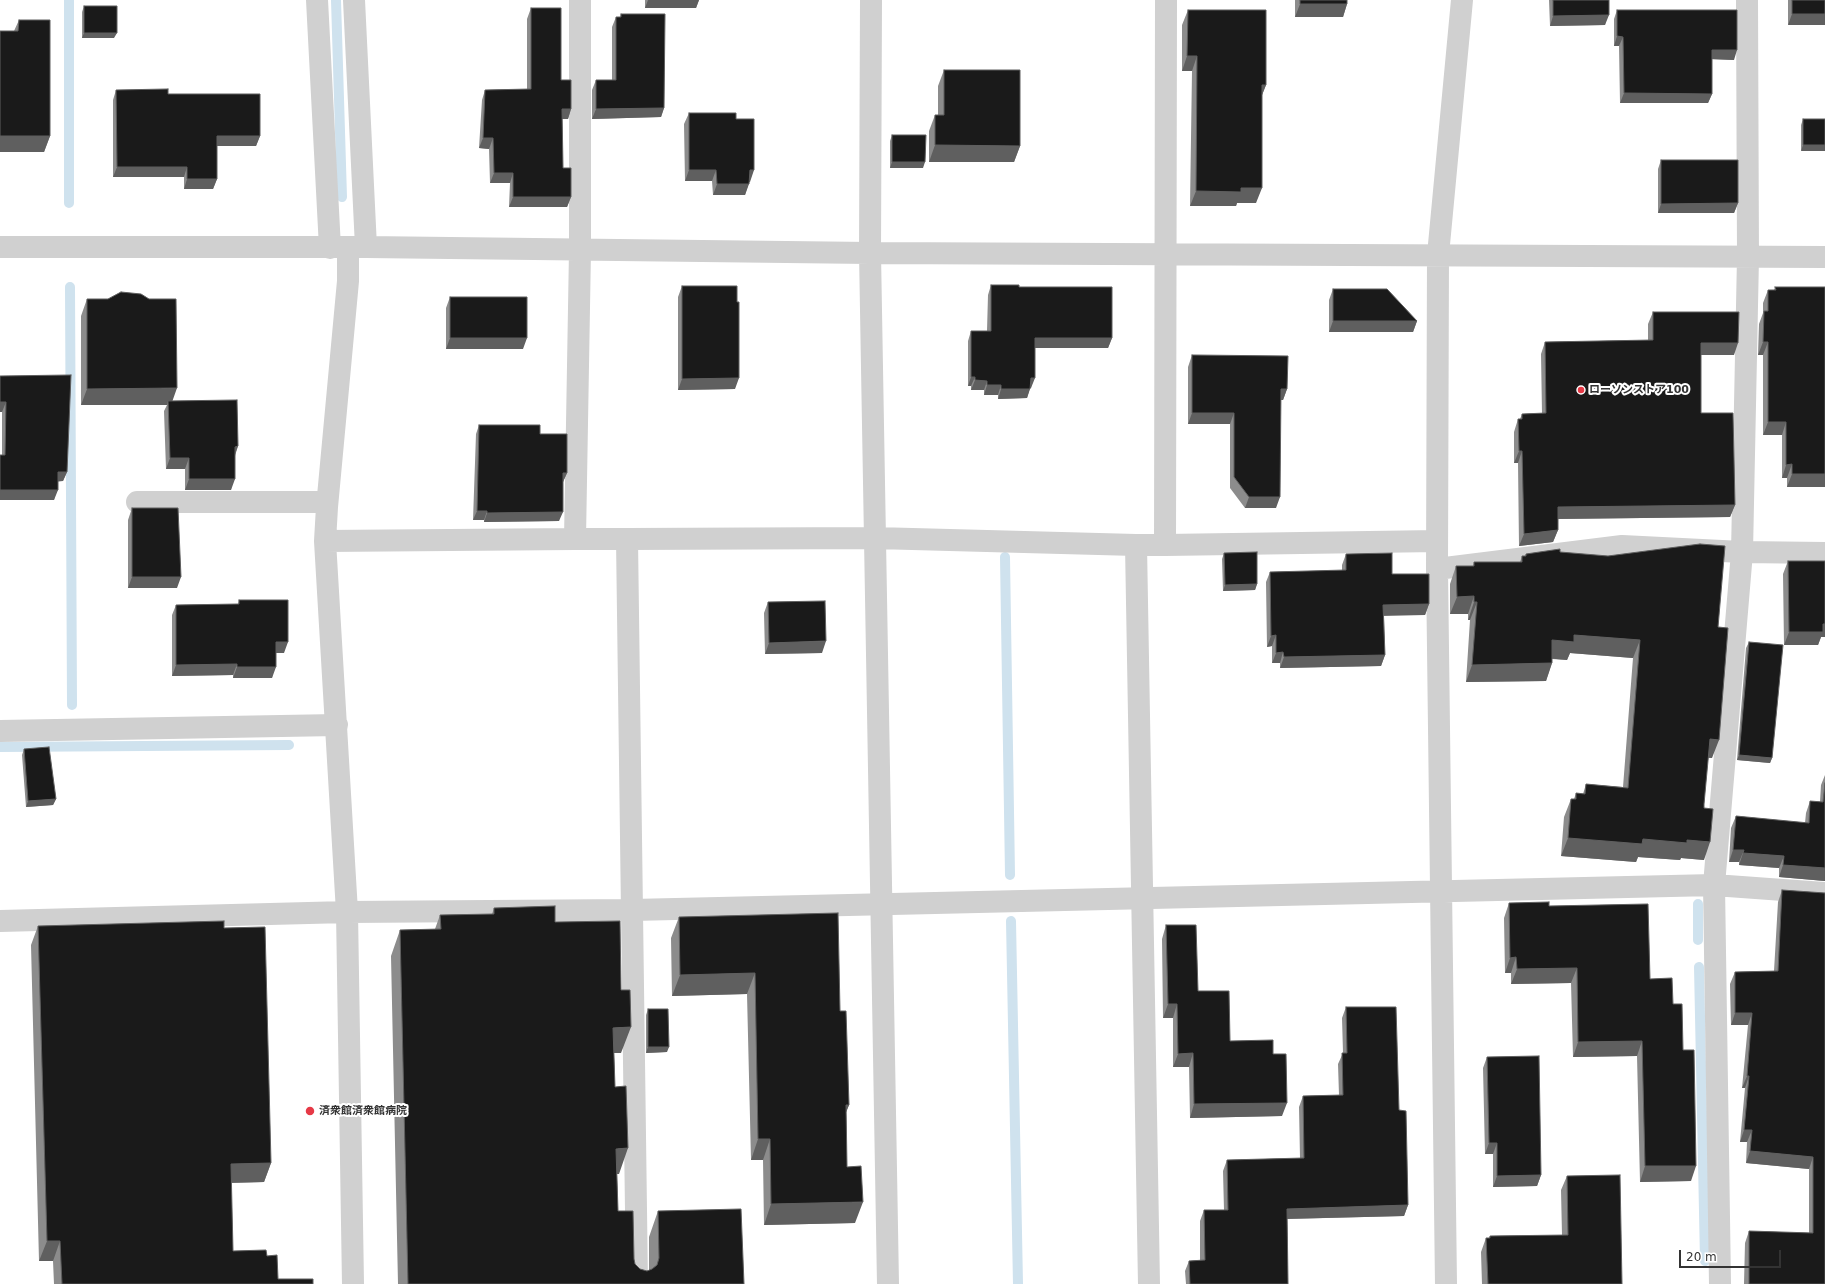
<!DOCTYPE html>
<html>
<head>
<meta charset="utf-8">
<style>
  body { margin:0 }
  #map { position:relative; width:1825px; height:1284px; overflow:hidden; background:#fff; font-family:"DejaVu Sans",sans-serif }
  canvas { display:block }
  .scale { position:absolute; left:1679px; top:1250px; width:102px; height:18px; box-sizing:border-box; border:2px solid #333; border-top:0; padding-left:5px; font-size:12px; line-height:14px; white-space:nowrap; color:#333; -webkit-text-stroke:3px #fff; paint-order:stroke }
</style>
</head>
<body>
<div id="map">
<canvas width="1825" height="1284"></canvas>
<div class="scale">20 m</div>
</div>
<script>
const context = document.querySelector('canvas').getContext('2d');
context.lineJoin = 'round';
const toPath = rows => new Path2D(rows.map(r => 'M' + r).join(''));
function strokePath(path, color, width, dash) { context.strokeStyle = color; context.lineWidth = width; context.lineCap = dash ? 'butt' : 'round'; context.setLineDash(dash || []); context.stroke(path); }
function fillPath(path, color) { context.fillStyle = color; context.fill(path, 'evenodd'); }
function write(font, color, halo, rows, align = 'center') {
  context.font = font + ' "DejaVu Sans","Noto Sans JP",sans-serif'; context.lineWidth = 4; context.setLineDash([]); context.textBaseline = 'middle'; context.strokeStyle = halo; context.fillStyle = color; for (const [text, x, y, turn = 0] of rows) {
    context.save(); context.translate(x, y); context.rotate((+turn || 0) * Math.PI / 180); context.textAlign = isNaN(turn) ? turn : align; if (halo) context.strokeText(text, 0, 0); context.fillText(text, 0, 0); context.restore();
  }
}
const stream = toPath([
  [69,0,69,203],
  [336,0,342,197],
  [70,287,72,705],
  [1005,557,1010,875],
  [0,747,289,745],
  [1698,904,1698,940],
  [1011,921,1018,1284],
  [1699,967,1705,1261]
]);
const minor = toPath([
  [317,0,330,248],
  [354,0,366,247],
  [580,0,580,250,575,539,627,539,637,1284],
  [871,0,870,253,888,1284],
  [0,247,366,247,870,253,1825,257],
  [348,248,348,281,327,507,325,541,347,912,353,1284],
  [137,502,327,502],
  [627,539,875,538,1136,545],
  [325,541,575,539],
  [1165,545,1437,541],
  [1437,569,1622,546,1742,552,1825,553],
  [0,731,337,725],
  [0,921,347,912,632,910,1714,885,1825,893],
  [1149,1284,1136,545,1165,545,1166,0],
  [1446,1284,1437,569,1438,255,1462,0],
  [1720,1284,1714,885,1742,552,1748,257,1747,0]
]);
const wall = toPath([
  [645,0,699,0,696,8,645,8],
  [1295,0,1347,0,1347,4,1343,17,1295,17],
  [1549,0,1609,0,1605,25,1550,26],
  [1788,0,1825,0,1788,25],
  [84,6,114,38,82,38,82,12],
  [531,8,561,80,571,109,568,119,562,119,563,168,571,197,567,207,509,207,510,183,490,183,489,149,479,148,482,100,485,90,527,89,527,19],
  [1188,10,1266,85,1262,95,1256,203,1237,203,1236,206,1190,206,1192,71,1182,71,1182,25],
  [1617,10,1734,60,1712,59,1712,94,1708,103,1620,103,1619,46,1614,46,1614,19],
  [621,14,664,108,661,117,592,119,592,90,596,80,612,80,612,27,616,17,620,17],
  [19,20,50,136,44,152,0,152,0,31,14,31],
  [944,70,1020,146,1014,162,929,162,929,131,935,115,938,115,938,86],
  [116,90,260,136,256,146,217,146,217,179,213,189,184,189,184,177,113,177,113,100],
  [689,113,736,119,750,182,749,182,745,195,713,195,712,181,685,181,684,124],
  [1803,119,1825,119,1801,151,1801,125],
  [892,135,923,168,890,168,890,141],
  [1661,160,1738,203,1734,213,1658,213,1658,169],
  [991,285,1019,287,1112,338,1108,348,1035,348,1031,388,1030,388,1027,398,998,399,998,395,984,395,984,390,971,390,971,386,968,386,968,341,971,331,987,331,988,295],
  [682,286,737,302,735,389,678,390,678,297],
  [1775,287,1825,287,1825,487,1787,487,1787,478,1782,478,1782,435,1763,435,1763,355,1758,355,1759,324,1763,313,1763,303,1768,290,1774,290],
  [1333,289,1417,321,1413,332,1329,332,1329,300],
  [450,297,523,349,446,349,446,308],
  [87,299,172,401,238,446,235,456,231,490,185,490,185,469,166,469,164,411,167,405,81,405,81,316],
  [1653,312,1734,355,1701,355,1701,413,1735,505,1730,517,1558,519,1558,530,1553,542,1519,546,1518,463,1514,463,1514,432,1518,419,1520,419,1522,414,1542,413,1541,354,1545,342,1648,340,1648,324],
  [1192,355,1287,389,1283,400,1281,400,1276,508,1245,508,1230,488,1230,424,1188,424,1188,367],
  [0,376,67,472,63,481,58,481,54,500,0,500,0,455,2,455,2,412],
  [479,425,540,434,567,473,563,482,559,521,484,522,484,520,473,520,476,434],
  [132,508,177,588,128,588,128,520],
  [1560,552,1718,627,1712,758,1708,758,1704,804,1704,860,1681,858,1680,860,1638,857,1636,862,1561,856,1564,817,1571,799,1574,799,1576,793,1583,794,1586,784,1623,787,1633,658,1570,653,1567,660,1552,659,1552,663,1546,681,1466,682,1470,620,1468,620,1468,614,1450,614,1450,584,1456,566,1473,566,1474,562,1520,562,1522,556,1525,556,1526,554],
  [1224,553,1257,584,1255,590,1223,591,1222,559],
  [1346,554,1392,574,1429,604,1425,615,1384,615,1385,655,1381,666,1280,668,1280,663,1272,663,1272,646,1267,647,1266,582,1270,572,1342,571,1342,565],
  [1788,561,1821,637,1818,645,1784,645,1783,574],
  [239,600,284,653,276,653,272,678,233,678,233,675,172,676,172,615,176,605,238,604],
  [768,602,822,653,765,654,764,613],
  [1749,642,1772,758,1770,763,1737,760,1746,648],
  [24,749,56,799,53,805,26,807,22,755],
  [1825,775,1825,881,1779,877,1779,868,1739,865,1739,862,1729,862,1731,828,1736,816,1805,823,1806,813,1810,801,1820,802,1821,785],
  [1782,890,1825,893,1825,1284,1744,1284,1745,1243,1749,1231,1809,1233,1809,1169,1746,1163,1747,1142,1740,1142,1745,1088,1742,1088,1748,1025,1731,1025,1730,984,1735,972,1774,971,1778,902],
  [1509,903,1549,906,1650,979,1673,1004,1683,1050,1691,1181,1640,1182,1637,1056,1573,1057,1571,983,1511,984,1511,973,1505,973,1504,918],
  [494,908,555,922,621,1053,614,1053,615,1087,619,1174,617,1174,618,1211,635,1264,640,1269,647,1271,649,1270,649,1237,658,1211,744,1284,398,1284,391,956,400,930,435,929,440,915,492,914],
  [679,917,840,1011,849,1105,846,1112,847,1167,855,1223,764,1225,763,1160,751,1160,747,994,672,996,671,938],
  [1166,925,1198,991,1230,1041,1273,1054,1282,1116,1190,1118,1189,1067,1173,1067,1173,1018,1163,1018,1162,939],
  [38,926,224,928,271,1163,264,1182,231,1183,233,1251,267,1256,278,1279,313,1284,54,1284,53,1261,39,1261,31,945],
  [1346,1007,1399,1110,1408,1205,1404,1216,1287,1219,1288,1284,1186,1284,1185,1271,1189,1261,1200,1260,1200,1221,1204,1210,1224,1210,1223,1171,1227,1160,1300,1158,1299,1107,1303,1096,1339,1095,1338,1064,1343,1053,1342,1018],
  [648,1009,667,1052,646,1053,646,1015],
  [1487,1057,1541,1175,1537,1186,1493,1187,1493,1154,1485,1154,1483,1068],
  [1567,1176,1622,1284,1482,1284,1481,1252,1486,1238,1489,1238,1490,1236,1562,1235,1561,1190]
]);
const shadedWall = toPath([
  [648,0,699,0,696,8,645,8],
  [1300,4,1347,4,1343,17,1295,17],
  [1792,14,1825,14,1825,25,1788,25],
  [1609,15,1605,25,1550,26,1553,16],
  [84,33,117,33,114,38,82,38],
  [1617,36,1623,37,1619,46,1614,46],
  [1712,50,1737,50,1734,60,1708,59],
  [1187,56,1197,56,1192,71,1182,71],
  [1262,85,1266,85,1260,100],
  [1624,93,1712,94,1708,103,1620,103],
  [664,108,661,117,592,119,596,109],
  [562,109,571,109,568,119,558,119],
  [0,136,50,136,44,152,0,152],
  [217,136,260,136,256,146,213,146],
  [483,138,493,138,489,149,479,148],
  [935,145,1020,146,1014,162,929,162],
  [1803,145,1825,145,1825,151,1801,151],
  [892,162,925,162,923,168,890,168],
  [117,167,187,167,184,177,113,177],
  [689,170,716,170,712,181,685,181],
  [750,170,754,170,750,182,746,182],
  [494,173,513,173,510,183,490,183],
  [187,179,217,179,213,189,184,189],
  [717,184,749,184,745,195,713,195],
  [1241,188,1262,188,1256,203,1237,203,1236,206,1190,206,1196,191],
  [513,197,571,197,567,207,509,207],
  [1738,203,1734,213,1658,213,1661,204],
  [1333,321,1417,321,1413,332,1329,332],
  [450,338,527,338,523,349,446,349],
  [1035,338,1112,338,1108,348,1032,348],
  [1763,342,1768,342,1763,355,1758,355],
  [1701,343,1738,343,1734,355,1696,355],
  [971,377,975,377,971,386,968,386],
  [739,378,735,389,678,390,682,379],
  [1031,378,1035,378,1031,388,1027,388],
  [975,380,987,381,984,390,971,390],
  [987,385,1001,385,998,395,984,395],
  [177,388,171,405,168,401,167,405,81,405,87,389],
  [1001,389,1030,389,1027,398,998,399],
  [1281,389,1287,389,1283,400,1277,400],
  [0,402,6,402,2,412,0,412],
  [1192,413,1234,413,1230,424,1188,424],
  [1768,422,1786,422,1782,435,1763,435],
  [238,446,234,457,235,447],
  [1519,451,1522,451,1518,463,1514,463],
  [170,458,189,458,185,469,166,469],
  [1792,464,1787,478,1782,478,1786,465],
  [58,472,67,472,63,481,54,482],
  [563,473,567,473,563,482,559,482],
  [1792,474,1825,474,1825,487,1787,487],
  [189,479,235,479,231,490,185,490],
  [0,490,58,490,54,500,0,500],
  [1249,497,1280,497,1276,508,1245,508],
  [1735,505,1730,517,1553,519,1558,507],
  [477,511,487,511,484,520,473,520],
  [563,512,559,521,484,522,487,513],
  [1558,530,1553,542,1519,546,1524,534],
  [132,577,181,577,177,588,128,588],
  [1257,584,1255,590,1223,591,1225,585],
  [1474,596,1468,614,1450,614,1457,597],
  [1474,602,1477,602,1470,620,1468,620],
  [1429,604,1425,615,1380,616,1383,605],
  [1823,624,1825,624,1825,637,1821,637,1818,645,1784,645,1789,632],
  [1276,635,1272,646,1267,647,1271,636],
  [1574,635,1640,640,1633,658,1570,653,1567,660,1545,658,1552,640],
  [826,641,822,653,765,654,769,643],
  [276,642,288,642,284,653,272,653],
  [1283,652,1280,663,1272,663,1276,653],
  [1385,655,1381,666,1280,668,1284,657],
  [1552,663,1546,681,1466,682,1472,665],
  [237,664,233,675,172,676,176,665],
  [237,667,276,667,272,678,233,678],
  [1710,739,1719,740,1712,758,1703,757],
  [1739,755,1772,758,1770,763,1737,760],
  [56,799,53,805,26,807,28,801],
  [1568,838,1643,839,1687,840,1710,842,1704,860,1681,858,1680,860,1638,857,1636,862,1561,856],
  [1733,850,1744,850,1739,862,1729,862],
  [1743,853,1784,856,1779,868,1739,865],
  [1783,865,1825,868,1825,881,1779,877],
  [1516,957,1511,973,1505,973,1510,958],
  [1577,968,1571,983,1511,984,1517,969],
  [755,973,747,994,672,996,680,975],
  [1168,1004,1177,1004,1173,1018,1163,1018],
  [1735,1013,1752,1013,1748,1025,1731,1025],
  [631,1027,621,1053,604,1053,613,1028],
  [1642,1041,1637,1056,1573,1057,1578,1042],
  [648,1047,669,1047,667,1052,646,1053],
  [1193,1053,1189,1067,1173,1067,1178,1054],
  [1747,1076,1749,1076,1745,1088,1742,1088],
  [1287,1103,1282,1116,1190,1118,1194,1104],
  [846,1105,849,1105,841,1125],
  [1744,1130,1752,1130,1747,1142,1740,1142],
  [758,1139,770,1139,763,1160,751,1160],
  [1489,1143,1497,1143,1493,1154,1485,1154],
  [628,1148,619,1174,607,1174,616,1149],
  [1750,1151,1813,1157,1809,1169,1746,1163],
  [271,1163,264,1182,224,1183,231,1164],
  [1645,1166,1696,1166,1691,1181,1640,1182],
  [1541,1175,1537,1186,1493,1187,1497,1176],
  [863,1202,855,1223,764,1225,771,1204],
  [1408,1205,1404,1216,1283,1219,1287,1209],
  [47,1241,60,1241,53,1261,39,1261]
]);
const building = toPath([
  [1300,0,1347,0,1347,4,1300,4,1300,0],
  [1553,0,1609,0,1609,15,1553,16,1553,0],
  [1792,0,1825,0,1825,14,1792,14,1792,0],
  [84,6,117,6,117,33,84,33,84,6],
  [531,8,561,8,561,80,571,80,571,109,562,109,563,168,571,168,571,197,513,197,513,173,494,173,493,138,483,138,485,90,531,89,531,8],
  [1188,10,1266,10,1266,85,1262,85,1262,188,1241,188,1241,192,1196,191,1197,56,1187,56,1188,10],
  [1617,10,1737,10,1737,50,1712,50,1712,94,1624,93,1623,37,1617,36,1617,10],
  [621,14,665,14,664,108,596,109,596,80,616,80,616,17,621,17,621,14],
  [19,20,50,20,50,136,0,136,0,31,18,31,19,20],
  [944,70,1020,70,1020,146,935,145,935,115,944,115,944,70],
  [168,89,168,94,260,94,260,136,217,136,217,179,187,179,187,167,117,167,116,90,168,89],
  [689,113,736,113,736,119,754,119,754,170,750,170,749,184,717,184,716,170,689,170,689,113],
  [1803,119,1825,119,1825,145,1803,145,1803,119],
  [892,135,926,135,925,162,892,162,892,135],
  [1661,160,1738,160,1738,203,1661,204,1661,160],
  [991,285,1019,285,1019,287,1112,287,1112,338,1035,338,1035,378,1031,378,1030,389,1001,389,1001,385,987,385,987,381,975,380,975,377,971,377,971,331,991,331,991,285],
  [682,286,737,286,737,302,739,302,739,378,682,379,682,286],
  [1775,287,1825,287,1825,474,1792,474,1792,464,1786,465,1786,422,1768,422,1768,342,1763,342,1764,311,1768,311,1768,290,1776,290,1775,287],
  [1333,289,1387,289,1417,321,1333,321,1333,289],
  [121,292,141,294,149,299,176,299,177,388,87,389,87,299,108,299,121,292],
  [450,297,527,297,527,338,450,338,450,297],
  [1653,312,1739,312,1738,343,1701,343,1701,413,1733,413,1735,505,1558,507,1558,530,1524,534,1522,451,1519,451,1518,419,1522,419,1522,414,1546,413,1545,342,1653,340,1653,312],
  [1192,355,1288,356,1287,389,1281,389,1280,497,1249,497,1234,477,1234,413,1192,413,1192,355],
  [71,375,67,472,58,472,58,490,0,490,0,455,5,455,6,402,0,402,0,376,71,375],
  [237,400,238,446,235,447,235,479,189,479,189,458,170,458,168,401,237,400],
  [479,425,540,425,540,434,567,434,567,473,563,473,563,512,487,513,487,511,477,511,479,425],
  [132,508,178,508,181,577,132,577,132,508],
  [1700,544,1725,546,1718,627,1728,628,1719,740,1710,739,1704,804,1704,808,1713,809,1710,842,1687,840,1687,843,1643,839,1642,844,1568,838,1571,799,1576,799,1576,793,1585,794,1586,784,1628,788,1640,640,1574,635,1574,642,1552,640,1552,663,1472,665,1477,602,1474,602,1474,596,1457,597,1456,566,1474,566,1474,562,1522,562,1522,556,1526,556,1526,554,1560,549,1560,552,1608,556,1700,544],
  [1257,552,1257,584,1225,585,1224,553,1257,552],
  [1392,553,1392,574,1429,574,1429,604,1383,605,1385,655,1284,657,1283,652,1276,653,1276,635,1271,636,1270,572,1346,570,1346,554,1392,553],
  [1788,561,1825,561,1825,624,1823,624,1823,632,1789,632,1788,561],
  [239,600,288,600,288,642,276,642,276,667,237,667,237,664,176,665,176,605,239,604,239,600],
  [825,601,826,641,769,643,768,602,825,601],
  [1749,642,1783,645,1772,758,1739,755,1749,642],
  [49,747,56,799,28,801,24,749,49,747],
  [1825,783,1825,868,1783,865,1784,856,1743,853,1744,850,1733,850,1736,816,1809,823,1810,801,1823,802,1825,783],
  [1782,890,1825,893,1825,1284,1749,1284,1749,1231,1813,1233,1813,1157,1750,1151,1752,1130,1744,1130,1749,1076,1747,1076,1752,1013,1735,1013,1735,972,1778,971,1782,890],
  [1549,902,1549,906,1648,904,1650,979,1672,978,1673,1004,1682,1004,1683,1050,1694,1050,1696,1166,1645,1166,1642,1041,1578,1042,1577,968,1517,969,1516,957,1510,958,1509,903,1549,902],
  [555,906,555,922,620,921,621,990,630,990,631,1027,613,1028,615,1087,626,1086,628,1148,616,1149,618,1211,633,1211,634,1259,635,1264,640,1269,647,1271,652,1269,657,1265,659,1258,658,1211,741,1209,744,1284,408,1284,400,930,441,929,440,915,494,914,494,908,555,906],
  [838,913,840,1011,846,1011,849,1105,846,1105,847,1167,861,1166,863,1202,771,1204,770,1139,758,1139,755,973,680,975,679,917,838,913],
  [224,921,224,928,265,927,271,1163,231,1164,233,1251,266,1250,267,1256,277,1255,278,1279,313,1279,313,1284,62,1284,60,1241,47,1241,38,926,224,921],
  [1166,925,1196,925,1198,991,1229,991,1230,1041,1273,1040,1273,1054,1286,1054,1287,1103,1194,1104,1193,1053,1178,1054,1177,1004,1168,1004,1166,925],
  [1346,1007,1396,1007,1399,1110,1406,1111,1408,1205,1287,1209,1288,1284,1190,1284,1189,1261,1205,1260,1204,1210,1228,1210,1227,1160,1304,1158,1303,1096,1343,1095,1342,1053,1347,1053,1346,1007],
  [648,1009,668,1009,669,1047,648,1047,648,1009],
  [1539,1056,1541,1175,1497,1176,1497,1143,1489,1143,1487,1057,1539,1056],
  [1620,1175,1622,1284,1488,1284,1486,1238,1490,1238,1490,1236,1568,1235,1567,1176,1620,1175]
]);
const markers = [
  [1581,390,4,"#e63946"],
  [310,1111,5,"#e63946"]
];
const poiNames = [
  ["ローソンストア100",1589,390],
  ["済衆館済衆館病院",319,1111]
];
strokePath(stream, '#cfe2ee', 10);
strokePath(minor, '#d0d0d0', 22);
fillPath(wall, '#8c8c8c');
fillPath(shadedWall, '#5f5f5f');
fillPath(building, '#1a1a1a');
strokePath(building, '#5f5f5f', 1);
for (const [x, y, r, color] of markers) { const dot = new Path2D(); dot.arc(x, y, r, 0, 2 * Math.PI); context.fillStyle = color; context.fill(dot); strokePath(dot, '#fff', 1.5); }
write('bold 11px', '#333', '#fff', poiNames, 'left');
</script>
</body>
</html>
